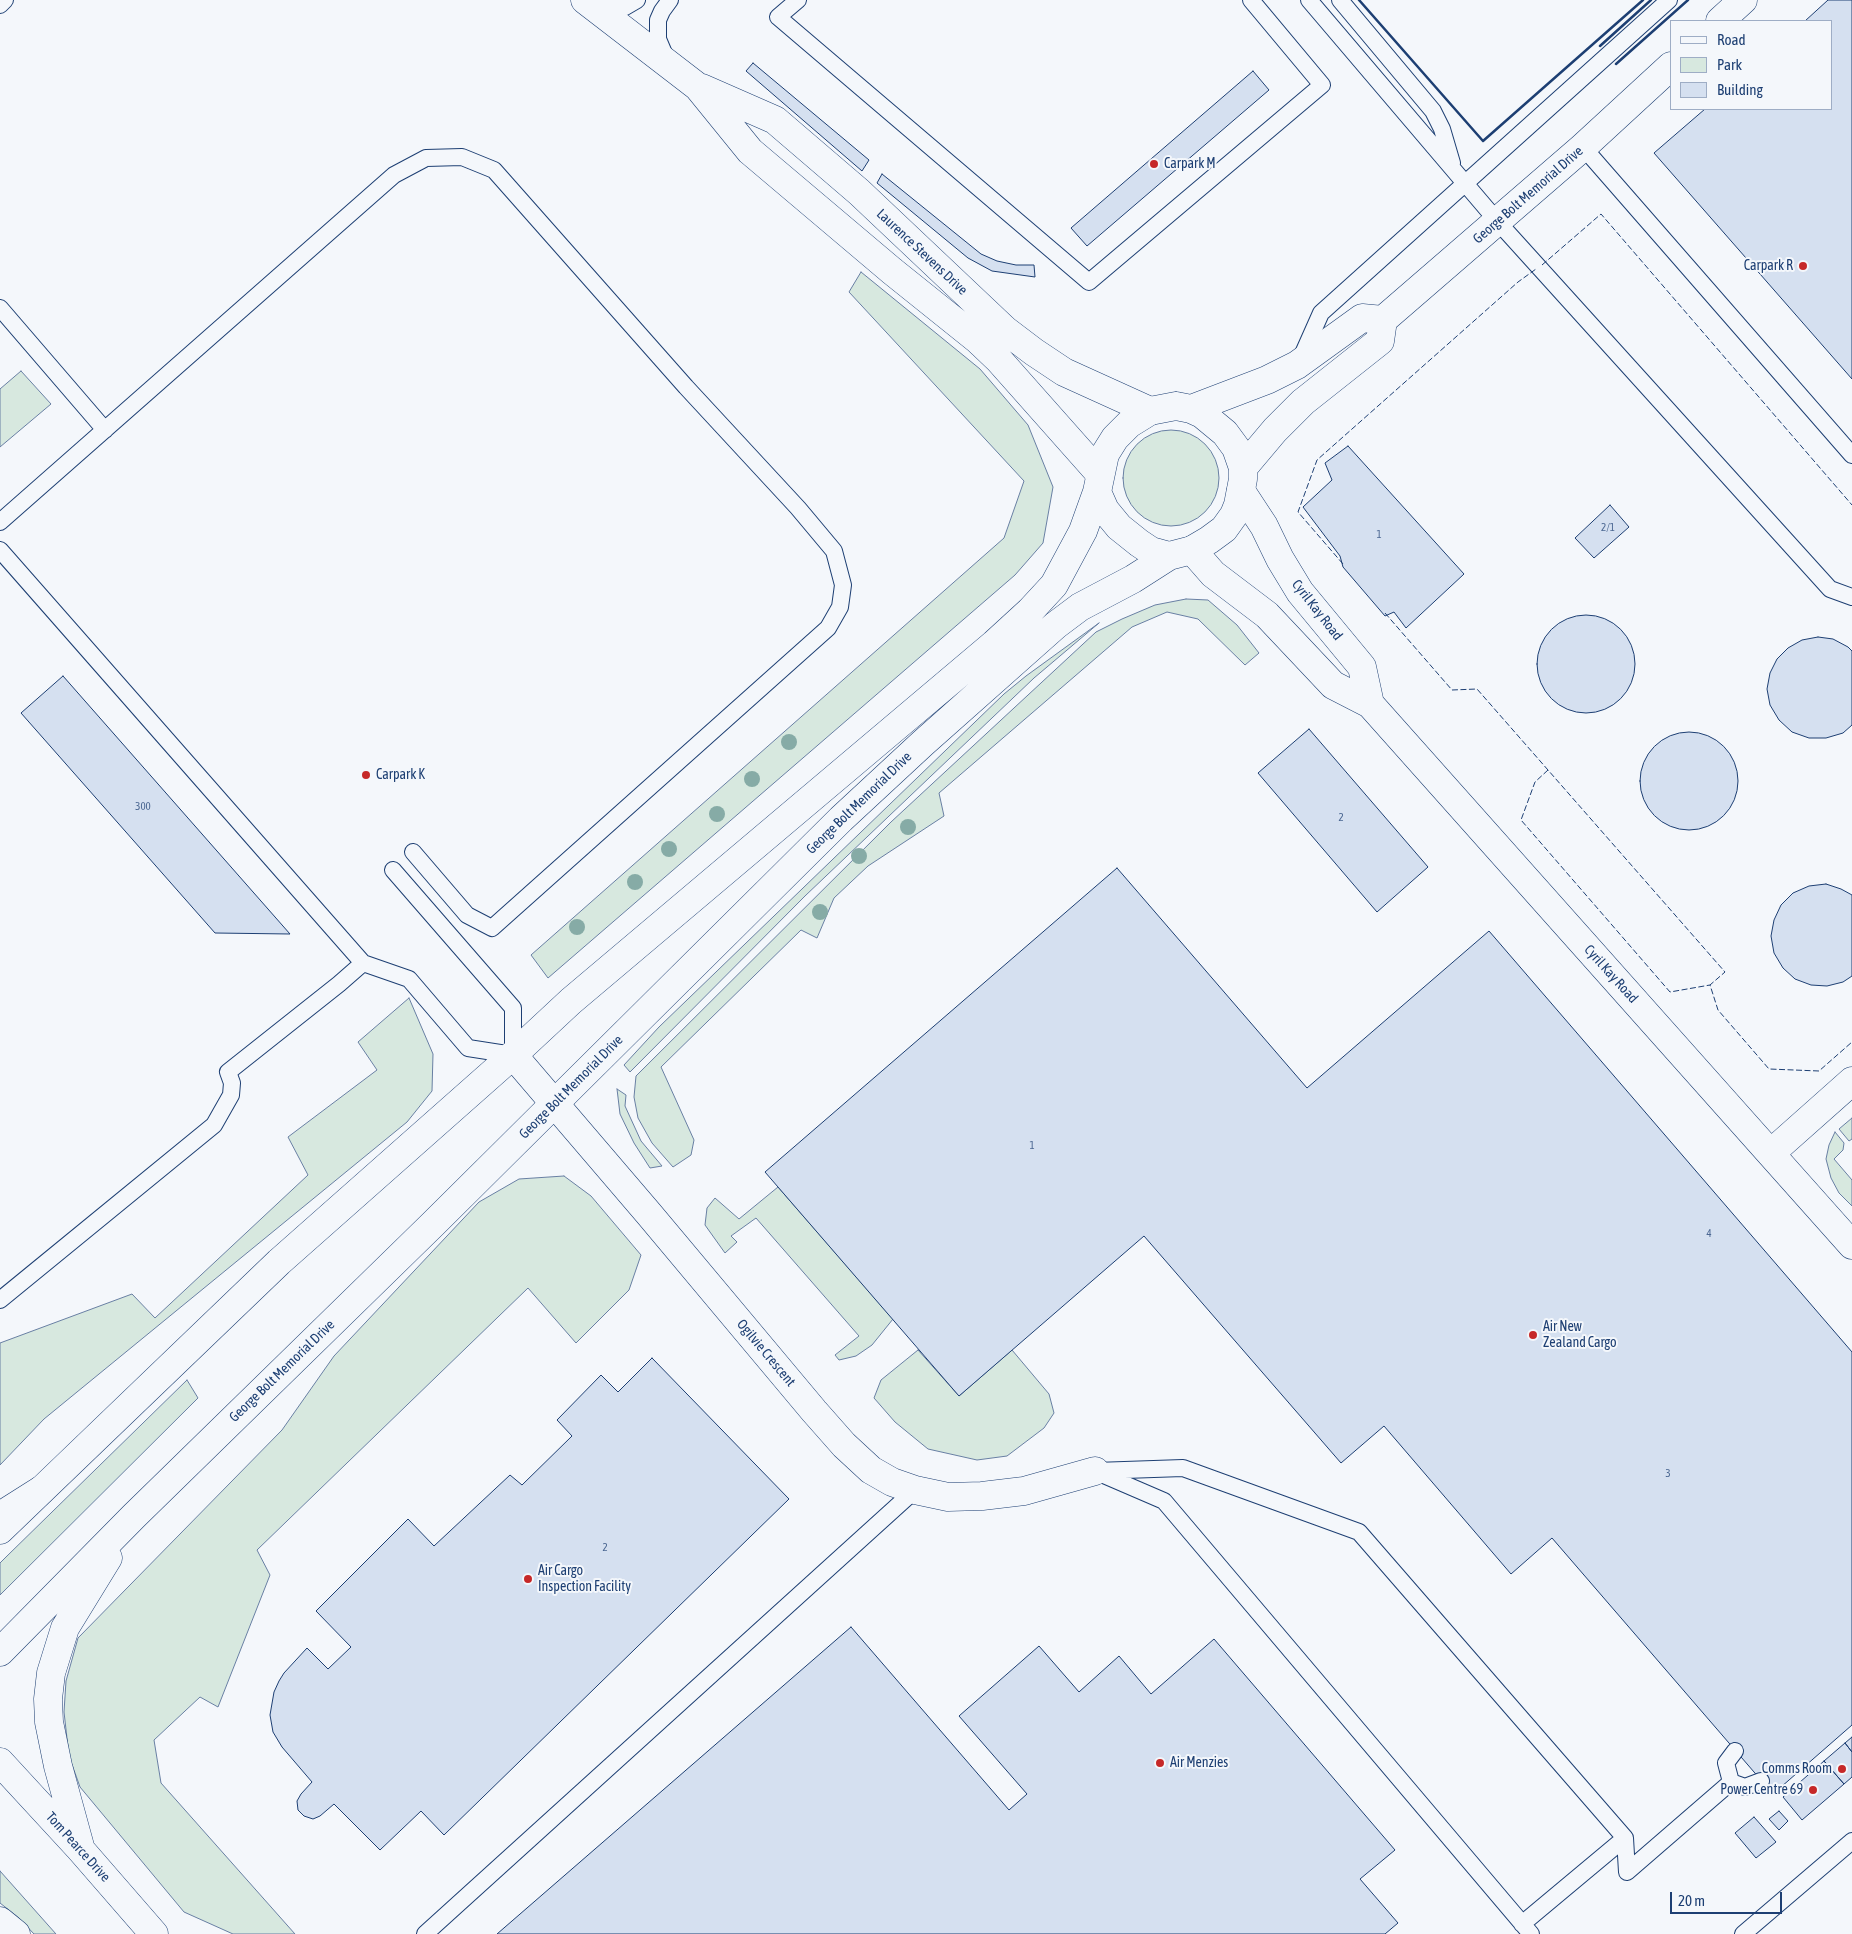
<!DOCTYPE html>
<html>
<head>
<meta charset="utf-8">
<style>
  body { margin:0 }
  #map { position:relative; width:1852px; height:1934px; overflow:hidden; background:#f4f7fb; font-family:"Asap Condensed",sans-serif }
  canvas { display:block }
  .legend { position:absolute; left:1670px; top:20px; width:162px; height:90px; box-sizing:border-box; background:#f4f7fb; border:1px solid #9eadc5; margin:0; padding:6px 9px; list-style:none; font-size:15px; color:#1d3f73 }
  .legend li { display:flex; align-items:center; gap:10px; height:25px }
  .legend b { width:25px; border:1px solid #9eadc5 }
  .scale { position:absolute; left:1670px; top:1892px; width:112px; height:22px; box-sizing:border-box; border:2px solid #1d3f73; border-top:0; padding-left:6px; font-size:15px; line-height:18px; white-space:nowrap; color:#1d3f73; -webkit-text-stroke:4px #f4f7fb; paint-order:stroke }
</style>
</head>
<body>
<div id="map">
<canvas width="1852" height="1934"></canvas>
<ul class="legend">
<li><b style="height:6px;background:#f4f7fb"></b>Road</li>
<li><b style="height:14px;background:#d7e8df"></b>Park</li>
<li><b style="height:14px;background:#d5e0f0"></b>Building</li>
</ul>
<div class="scale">20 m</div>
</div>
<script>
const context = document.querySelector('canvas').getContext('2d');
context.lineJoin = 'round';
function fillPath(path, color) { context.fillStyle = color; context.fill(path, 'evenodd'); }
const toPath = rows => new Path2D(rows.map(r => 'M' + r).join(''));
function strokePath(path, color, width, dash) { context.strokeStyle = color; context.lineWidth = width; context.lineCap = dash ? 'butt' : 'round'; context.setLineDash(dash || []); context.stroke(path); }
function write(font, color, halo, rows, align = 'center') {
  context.font = font + ' "Asap Condensed",sans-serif'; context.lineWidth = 4; context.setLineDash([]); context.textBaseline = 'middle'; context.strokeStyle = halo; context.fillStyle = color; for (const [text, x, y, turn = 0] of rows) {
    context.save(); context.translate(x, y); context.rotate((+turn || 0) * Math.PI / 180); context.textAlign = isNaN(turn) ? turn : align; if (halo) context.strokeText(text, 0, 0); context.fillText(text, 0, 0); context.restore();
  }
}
const green = toPath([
  [861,272,980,369,1028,425,1053,487,1043,543,1015,575,548,978,531,955,1004,538,1024,481,849,292,861,272],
  [21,371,51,404,0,447,0,389,21,371],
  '1123 478a48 48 0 1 1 96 0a48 48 0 1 1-96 0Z',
  [1186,599,1208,600,1237,625,1259,653,1245,665,1198,619,1167,612,1132,627,939,793,944,816,868,866,834,898,817,938,801,930,661,1067,694,1140,691,1155,673,1167,652,1143,638,1118,634,1097,636,1076,891,822,1096,632,1122,619,1155,605,1186,599],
  [1099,623,1034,678,805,896,630,1072,624,1065,659,1027,1004,694,1026,676,1099,623],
  [409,998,433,1054,432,1091,407,1122,44,1419,0,1465,0,1343,132,1294,155,1318,308,1175,288,1137,377,1070,358,1042,409,998],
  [617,1089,626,1095,625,1106,641,1141,662,1166,650,1168,634,1143,620,1114,617,1089],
  [1852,1118,1852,1139,1849,1141,1839,1129,1852,1118],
  [1835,1132,1844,1143,1843,1150,1834,1159,1852,1180,1852,1206,1839,1193,1831,1178,1826,1159,1829,1145,1835,1132],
  [564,1176,591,1196,641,1255,629,1290,576,1343,528,1288,257,1550,270,1575,218,1707,200,1697,154,1740,161,1783,295,1934,233,1934,184,1912,80,1787,69,1756,64,1712,66,1681,78,1638,282,1430,334,1356,479,1202,519,1179,564,1176],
  [778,1187,893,1319,872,1345,856,1356,839,1360,835,1355,859,1336,756,1218,731,1236,737,1242,725,1253,705,1225,707,1208,715,1198,739,1219,778,1187],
  [918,1350,959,1396,1012,1350,1049,1394,1054,1413,1044,1428,1007,1456,977,1460,928,1449,895,1422,874,1398,881,1380,918,1350],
  [187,1380,198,1398,0,1595,0,1563,6,1557,187,1380],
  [0,1871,56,1934,34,1934,19,1918,0,1903,0,1871]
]);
const building = toPath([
  [1828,0,1852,0,1852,379,1654,153,1705,109,1831,109,1831,21,1805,21,1828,0],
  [753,63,869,160,862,171,746,71,753,63],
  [1253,71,1269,90,1087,246,1071,228,1253,71],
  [882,174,981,254,997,261,1016,265,1034,265,1035,277,992,271,968,258,877,183,882,174],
  [1348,446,1464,574,1406,628,1394,612,1385,616,1343,567,1340,556,1303,507,1332,480,1325,463,1348,446],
  [1610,505,1629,527,1594,558,1575,538,1610,505],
  '1537 664a49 49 0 1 1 98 0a49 49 0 1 1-98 0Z',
  [1818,637,1833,639,1848,647,1852,651,1852,725,1843,733,1826,738,1809,738,1792,732,1779,720,1770,705,1767,689,1770,673,1777,659,1788,648,1802,640,1818,637],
  [63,676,290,934,215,933,21,713,63,676],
  [1309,729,1428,867,1377,912,1258,773,1309,729],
  '1640 781a49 49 0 1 1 98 0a49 49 0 1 1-98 0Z',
  [1117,868,1307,1088,1489,931,1852,1352,1852,1725,1773,1794,1552,1538,1511,1574,1384,1426,1341,1463,1144,1236,959,1396,765,1172,1117,868],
  [1826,884,1841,889,1852,895,1852,976,1843,982,1827,986,1811,985,1795,979,1783,968,1774,953,1771,936,1774,920,1781,905,1793,893,1809,886,1826,884],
  [652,1358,789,1499,444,1835,421,1811,380,1850,334,1804,320,1816,313,1819,304,1816,298,1810,297,1801,301,1794,312,1782,282,1747,273,1732,270,1715,274,1692,279,1681,284,1673,307,1648,328,1669,351,1647,316,1611,408,1519,434,1546,510,1475,522,1485,572,1436,557,1420,601,1375,618,1392,652,1358],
  [851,1627,1009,1810,1027,1794,959,1716,1039,1646,1079,1692,1119,1656,1151,1694,1214,1639,1395,1850,1360,1879,1398,1923,1385,1934,497,1934,851,1627],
  [1852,1737,1852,1752,1845,1743,1852,1737],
  [1845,1743,1852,1752,1852,1777,1844,1784,1824,1761,1845,1743],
  [1824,1761,1844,1784,1802,1820,1783,1797,1824,1761],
  [1779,1811,1788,1821,1779,1830,1769,1819,1779,1811],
  [1754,1817,1776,1842,1756,1858,1735,1833,1754,1817]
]);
const service = toPath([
  [798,0,778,17,1089,282,1322,85,1251,0],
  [1309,0,1498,222,1830,589,1852,597],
  [1340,0,1433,111,1442,129,1452,163],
  [0,5,5,0],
  [596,5,617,8,625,7,637,0],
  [666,58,658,39,658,20,662,11,670,0],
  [1583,147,1852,455],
  [0,308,105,430],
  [1301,358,1321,313,1669,0],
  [0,522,394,175,426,158,462,157,494,170,686,387,798,508,834,551,843,585,840,607,828,628,492,928,467,915,413,852],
  [0,550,363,963,409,979,468,1048,513,1055,513,1008,393,870],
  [0,1300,214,1125,231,1095,232,1083,228,1072,339,984,363,963],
  [1095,1471,1183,1468,1359,1532,1625,1838,1522,1924],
  [1099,1473,1164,1501,1531,1934],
  [1731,1782,1726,1763,1735,1751],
  [1625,1838,1627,1872,1731,1782,1745,1787,1761,1781],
  [425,1934,915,1490],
  [1743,1934,1852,1841]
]);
const minor = toPath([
  [585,0,698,87,750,151,892,271,978,340,998,359,1100,474],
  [702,88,775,120,859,192,1005,330,1034,352,1064,372,1150,411],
  [1241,491,1264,526,1280,559,1300,592,1362,667,1370,704],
  [1192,550,1213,574,1267,615,1333,685,1370,704,1852,1245],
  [513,1055,649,1214,814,1411,844,1445,871,1470,892,1482,915,1490,948,1497,982,1496,1024,1491,1095,1471],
  [1771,1153,1852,1081]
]);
const tertiary = toPath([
  [1720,21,1743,0],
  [1176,406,1191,409,1202,414,1225,433,1236,448,1243,468,1243,479,1238,505,1234,515,1224,529,1209,540,1192,550,1169,556,1151,551,1139,543,1119,527,1105,510,1097,492,1105,454,1115,438,1129,424,1150,411,1176,406],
  [1191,409,1267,380,1297,365,1362,318,1383,320],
  [1243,468,1275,430,1303,402,1380,341,1383,320,1583,147,1671,66],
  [0,1530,279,1262,513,1055,571,1001,994,644,1030,611,1054,585,1083,531,1097,492],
  [0,1652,134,1516,433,1224,841,819,923,743,1056,625,1080,607,1133,579,1169,556],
  [0,1762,81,1850,154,1934],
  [81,1850,58,1766,49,1722,48,1699,51,1673,65,1628,108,1558]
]);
const primary = toPath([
  [0,1516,41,1490],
  [0,1921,16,1934]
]);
const fence = toPath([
  [1542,265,1601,214,1852,505],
  [1343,564,1298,512,1317,460,1518,282,1536,269],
  [1385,613,1452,690,1477,689,1725,972,1710,985,1718,1010,1769,1069,1819,1071,1852,1042],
  [1548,770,1535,782,1521,820,1670,992,1710,985]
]);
const wall = toPath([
  [1359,0,1483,141,1643,0],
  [1600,46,1651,0],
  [1616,64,1688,0]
]);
const trees = [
  [789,742],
  [752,779],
  [717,814],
  [908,827],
  [669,849],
  [859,856],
  [635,882],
  [820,912],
  [577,927]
];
const markers = [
  [1154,164,5,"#c62828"],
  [1803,266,5,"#c62828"],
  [366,775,5,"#c62828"],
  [1533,1335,5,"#c62828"],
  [528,1579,5,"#c62828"],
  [1160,1763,5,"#c62828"],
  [1842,1769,5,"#c62828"],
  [1813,1790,5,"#c62828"]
];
const numberNames = [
  ["2/1",1608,528],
  ["1",1379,535],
  ["300",143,807],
  ["2",1341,818],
  ["1",1032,1146],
  ["4",1709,1234],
  ["3",1668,1474],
  ["2",605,1548]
];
const poiNames = [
  ["Carpark M",1164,164],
  ["Carpark R",1793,266,"right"],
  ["Carpark K",376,775],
  ["Air New",1543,1327],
  ["Zealand Cargo",1543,1343],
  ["Air Cargo",538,1571],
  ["Inspection Facility",538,1587],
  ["Air Menzies",1170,1763],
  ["Comms Room",1832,1769,"right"],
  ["Power Centre 69",1803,1790,"right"]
];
const streetNames = [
  ["George Bolt Memorial Drive",1528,195,-41],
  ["Laurence Stevens Drive",922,252,43],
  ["Cyril Kay Road",1317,610,52],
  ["George Bolt Memorial Drive",859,803,-44],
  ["Cyril Kay Road",1611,974,48],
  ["George Bolt Memorial Drive",571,1087,-45],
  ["Ogilvie Crescent",766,1353,50],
  ["George Bolt Memorial Drive",282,1371,-44],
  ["Tom Pearce Drive",78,1847,48]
];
fillPath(green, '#d7e8df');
strokePath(green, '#687fa3', 1);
fillPath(building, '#d5e0f0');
strokePath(building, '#1d3f73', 1);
strokePath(service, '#1d3f73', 18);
strokePath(minor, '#1d3f73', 29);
strokePath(tertiary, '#1d3f73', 29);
strokePath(primary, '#1d3f73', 29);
strokePath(service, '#f4f7fb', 16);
strokePath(minor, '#f4f7fb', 28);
strokePath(tertiary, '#f4f7fb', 28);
strokePath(primary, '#f4f7fb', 28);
strokePath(fence, '#1d3f73', 1, [6, 2.5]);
strokePath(wall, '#1d3f73', 2.5);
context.fillStyle = '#86aba6';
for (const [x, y] of trees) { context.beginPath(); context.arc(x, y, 8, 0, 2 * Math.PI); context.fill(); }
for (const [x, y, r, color] of markers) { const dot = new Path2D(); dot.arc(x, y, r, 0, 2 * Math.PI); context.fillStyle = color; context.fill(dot); strokePath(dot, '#f4f7fb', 2); }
write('11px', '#4b6792', null, numberNames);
write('14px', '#1d3f73', '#f4f7fb', poiNames, 'left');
write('14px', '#1d3f73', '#f4f7fb', streetNames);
</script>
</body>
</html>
